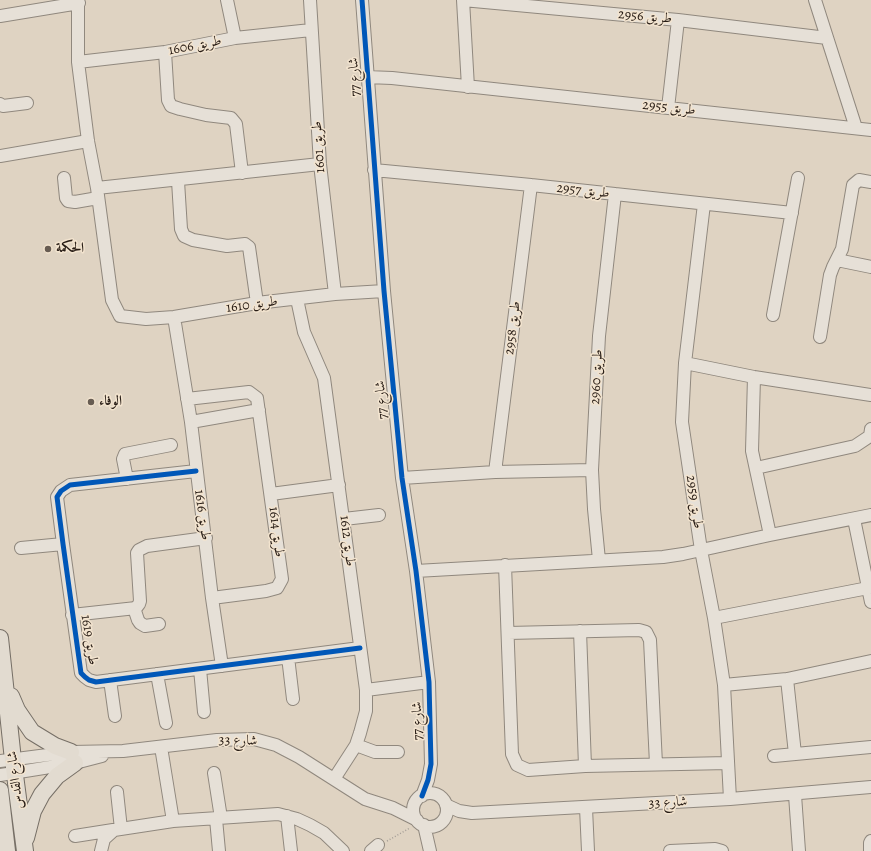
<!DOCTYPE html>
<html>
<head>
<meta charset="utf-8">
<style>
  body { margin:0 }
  canvas { display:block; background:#dfd3c2 }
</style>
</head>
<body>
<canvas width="871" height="851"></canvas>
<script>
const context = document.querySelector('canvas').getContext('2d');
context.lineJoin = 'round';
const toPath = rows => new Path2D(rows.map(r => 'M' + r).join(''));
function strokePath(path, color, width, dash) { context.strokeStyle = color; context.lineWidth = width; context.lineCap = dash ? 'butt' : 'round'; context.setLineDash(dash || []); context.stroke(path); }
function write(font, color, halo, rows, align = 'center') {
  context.font = font + ' Alegreya,Amiri,serif'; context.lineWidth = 3; context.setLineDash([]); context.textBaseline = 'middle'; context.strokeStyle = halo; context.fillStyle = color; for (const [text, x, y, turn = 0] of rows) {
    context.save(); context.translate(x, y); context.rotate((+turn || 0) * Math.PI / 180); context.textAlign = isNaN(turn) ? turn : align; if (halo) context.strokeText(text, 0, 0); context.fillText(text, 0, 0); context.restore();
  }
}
const path = toPath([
  [387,841,410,828]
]);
const minor = toPath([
  [78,0,78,62,88,141,97,188,112,300,120,316,146,319,174,317,257,303,335,294,384,291],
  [227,0,235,38],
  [310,0,320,164,335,294],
  [362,0,384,291,402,478,416,571,429,682,431,764,428,780,422,796],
  [815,0,856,128],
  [0,16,79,3],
  [165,52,168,100,171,106,180,109,206,115,231,118,236,124,242,173],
  [78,62,165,52,235,38,311,30],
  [367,77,392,78,871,130],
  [468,87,463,0,678,20,827,38],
  [0,104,3,106,27,103],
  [668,108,678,20],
  [0,156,88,141],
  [374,170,531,185,792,213],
  [64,178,66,198,68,201,75,202,98,198],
  [178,181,181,229,184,236,193,240,227,246,245,244,249,247,257,303],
  [97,188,320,164],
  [704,204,685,363,682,422,701,550,714,618,724,685,730,799],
  [837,260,871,267],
  [297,299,304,332,324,378,366,690,366,711,360,733,356,745,334,779],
  [773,315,798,178],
  [174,317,191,422,212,598,222,666],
  [820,337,830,275,833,267,842,249,853,185,859,180,871,182],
  [685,363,754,377,871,395],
  [754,377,752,451,770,535],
  [187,399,249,392,257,398,282,579,277,588,266,591,212,598],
  [191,422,259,410],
  [756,468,855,446,870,436,871,429],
  [196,471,70,485,61,491,57,497,63,544,81,673,85,677,89,680,96,682,360,648],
  [495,472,531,185],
  [402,478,495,472,592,470],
  [127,479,123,459,125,454,171,445],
  [271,494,339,485],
  [344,519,379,515],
  [854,519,871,602],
  [21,548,63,544],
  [599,560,594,509,592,470,599,336,615,194],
  [505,565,512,754,517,765,528,770,585,766,728,763],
  [416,571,663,557,683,554,770,535,871,515],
  [134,608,138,620,140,623,145,626,159,624],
  [72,615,136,608,139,604,140,601,137,553,139,550,147,546,206,538],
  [714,618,868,588],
  [580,631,585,766],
  [508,633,639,630,646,632,650,640,656,764],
  [288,657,293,699],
  [200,669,204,712],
  [157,674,166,723],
  [787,679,795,754],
  [110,680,115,716],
  [724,685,787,679,871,661],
  [366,690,429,682],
  [356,745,375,752,398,752],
  [161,747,173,821,278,814,297,819,310,825,324,833,343,851],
  [774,756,871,747],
  [0,761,71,752,123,751,217,740,254,739,276,745,299,757,365,799,393,808,417,820],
  [214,773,221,818],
  [0,775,75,763,102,756],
  [117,792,121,829],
  '413 810a17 17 0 1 1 34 0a17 17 0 1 1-34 0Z',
  [795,795,799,851],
  [446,805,459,811,472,813,730,799,871,787],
  [586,808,588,851],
  [287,816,291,851],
  [216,819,219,851],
  [424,825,430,851],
  [75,836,113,830],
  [101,851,104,839,114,830,173,821],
  [371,851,378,845],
  [670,851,715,849,722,851],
  [870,851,870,843,871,841]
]);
const major = toPath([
  [0,638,13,760,25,851],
  [11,696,17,710,32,732,55,746,71,752],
  [0,790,7,851],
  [26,838,33,811,42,794,57,776,75,763]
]);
const cycleway = toPath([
  [362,0,384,291,402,478,416,571,429,682,431,764,428,780,422,796],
  [196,471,70,485,61,491,57,497,63,544,81,673,85,677,89,680,96,682,360,648]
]);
const markers = [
  [48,249,4,"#675c52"],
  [91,402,4,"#675c52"]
];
const streetNames = [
  ["طريق 2956",645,17,5],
  ["طريق 1606",195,46,-11],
  ["شارع 77",355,77,-94],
  ["طريق 2955",669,108,6],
  ["طريق 1601",319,147,-94],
  ["طريق 2957",583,191,6],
  ["طريق 1610",252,305,-8],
  ["طريق 2958",513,328,-83],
  ["طريق 2960",597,377,-87],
  ["شارع 77",382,400,-95],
  ["طريق 2959",694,502,82],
  ["طريق 1616",202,515,82],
  ["طريق 1614",276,532,83],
  ["طريق 1612",347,541,83],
  ["طريق 1619",89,640,81],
  ["شارع 77",418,721,-92],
  ["شارع 33",238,741,1],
  ["شارع القدس",16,780,-97],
  ["شارع 33",668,803,-3]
];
const poiNames = [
  ["الحكمة",56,249],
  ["الوفاء",99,402]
];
strokePath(minor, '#90887e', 14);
strokePath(major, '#766f66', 18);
strokePath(path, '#a39d96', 1.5, [1, 2]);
strokePath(minor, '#e6e0d7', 12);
strokePath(major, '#e2dbd0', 16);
strokePath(cycleway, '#0057b8', 5);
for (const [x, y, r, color] of markers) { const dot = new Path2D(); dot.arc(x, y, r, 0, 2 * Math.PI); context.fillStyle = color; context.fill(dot); strokePath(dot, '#f3e4cf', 1.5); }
write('14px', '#271c15', '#f3e4cf', streetNames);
write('bold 14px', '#271c15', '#f3e4cf', poiNames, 'left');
</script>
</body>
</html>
